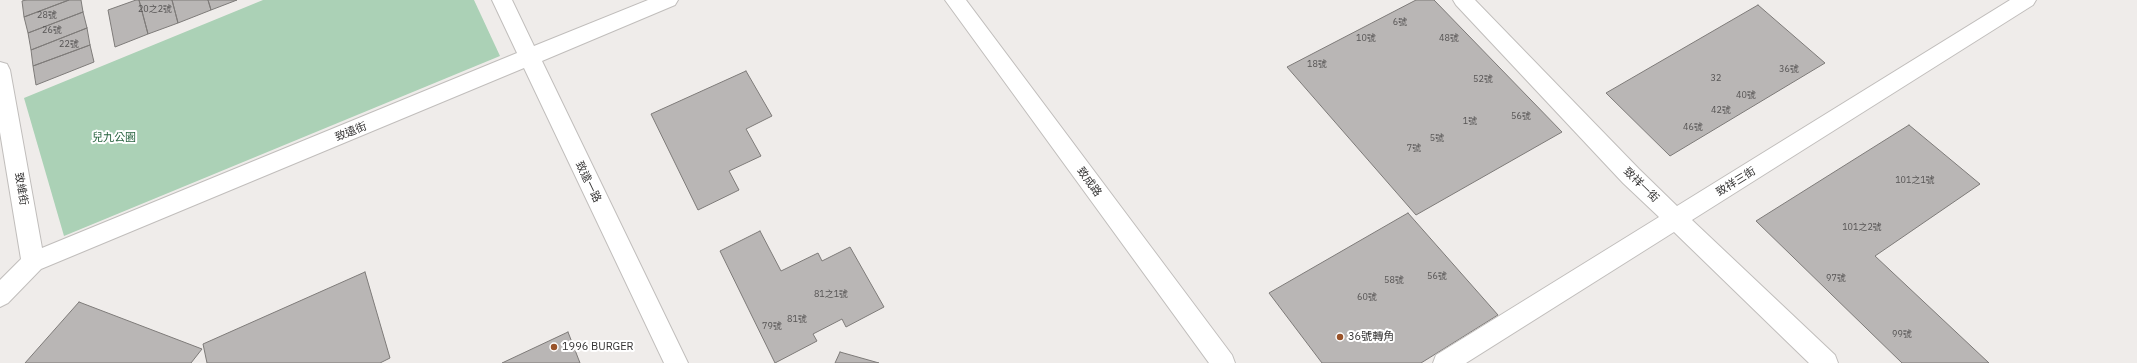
<!DOCTYPE html>
<html>
<head>
<meta charset="utf-8">
<style>
  body { margin:0 }
  canvas { display:block; background:#efecea }
</style>
</head>
<body>
<canvas width="2137" height="363"></canvas>
<script>
const context = document.querySelector('canvas').getContext('2d');
context.lineJoin = 'round';
function fillPath(path, color) { context.fillStyle = color; context.fill(path, 'evenodd'); }
const toPath = rows => new Path2D(rows.map(r => 'M' + r).join(''));
function strokePath(path, color, width, dash) { context.strokeStyle = color; context.lineWidth = width; context.lineCap = dash ? 'butt' : 'round'; context.setLineDash(dash || []); context.stroke(path); }
function write(font, color, halo, rows, align = 'center') {
  context.font = font + ' "IBM Plex Sans","Noto Sans TC",sans-serif'; context.lineWidth = 4; context.setLineDash([]); context.textBaseline = 'middle'; context.strokeStyle = halo; context.fillStyle = color; for (const [text, x, y, turn = 0] of rows) {
    context.save(); context.translate(x, y); context.rotate((+turn || 0) * Math.PI / 180); context.textAlign = isNaN(turn) ? turn : align; if (halo) context.strokeText(text, 0, 0); context.fillText(text, 0, 0); context.restore();
  }
}
const green = toPath([
  [263,0,474,0,500,56,64,236,24,98]
]);
const building = toPath([
  [26,0,69,0,24,17,22,1,26,0],
  [69,0,81,0,83,12,28,33,24,17,69,0],
  [136,0,139,0,148,34,115,47,108,10,136,0],
  [139,0,172,0,178,23,148,34,139,0],
  [172,0,208,0,211,10,178,23,172,0],
  [208,0,237,0,211,10,208,0],
  [1416,0,1434,0,1562,132,1416,215,1287,67,1416,0],
  [1758,5,1825,63,1670,156,1606,93,1758,5],
  [83,12,87,28,31,50,28,33,83,12],
  [87,28,90,45,33,66,31,50,87,28],
  [90,45,94,62,36,85,33,66,90,45],
  [746,71,772,116,746,129,761,156,729,171,739,190,698,210,651,114,746,71],
  [1909,125,1980,184,1875,256,1989,363,1902,363,1756,221,1909,125],
  [1408,213,1498,315,1421,363,1322,363,1269,293,1408,213],
  [760,231,781,271,818,253,822,261,850,247,884,307,846,327,842,319,813,334,817,341,775,363,720,251,760,231],
  [365,272,390,358,380,363,207,363,203,344,365,272],
  [79,302,202,349,191,363,25,363,79,302],
  [568,332,580,363,502,363,568,332],
  [840,352,879,363,835,363,840,352]
]);
const minor = toPath([
  [492,0,512,0,534,46,648,0,678,0,675,5,542,61,688,363,664,363,524,68,41,269,8,303,0,307,0,280,21,259,0,132,0,62,7,64,10,70,42,248,517,53,492,0],
  [945,0,966,0,1232,355,1235,363,1209,363,945,0],
  [1453,0,1475,0,1639,169,1677,206,2010,0,2036,0,2033,5,1692,220,1835,355,1838,363,1809,363,1674,232,1466,363,1433,363,1436,355,1659,217,1623,183,1456,5,1453,0]
]);
const markers = [
  [1340,337,4,"#99532a"],
  [554,347,4,"#99532a"]
];
const numberNames = [
  ["20之2號",155,9],
  ["28號",47,15],
  ["6號",1400,22],
  ["26號",52,30],
  ["10號",1366,38],
  ["48號",1449,38],
  ["22號",69,44],
  ["18號",1317,64],
  ["36號",1789,69],
  ["32",1716,78],
  ["52號",1483,79],
  ["40號",1746,95],
  ["42號",1721,110],
  ["56號",1521,116],
  ["1號",1470,121],
  ["46號",1693,127],
  ["5號",1437,138],
  ["7號",1414,148],
  ["101之1號",1915,180],
  ["101之2號",1862,227],
  ["56號",1437,276],
  ["97號",1836,278],
  ["58號",1394,280],
  ["81之1號",831,294],
  ["60號",1367,297],
  ["81號",797,319],
  ["79號",772,326],
  ["99號",1902,334]
];
const streetNames = [
  ["致遠街",351,132,-22],
  ["致遠一路",588,182,64],
  ["致成路",1089,182,54],
  ["致祥三街",1736,182,-32],
  ["致祥一街",1641,185,44],
  ["致維街",21,189,80]
];
const parkNames = [
  ["兒九公園",114,138]
];
const poiNames = [
  ["36號轉角",1348,337],
  ["1996 BURGER",562,347]
];
fillPath(green, '#abd1b6');
fillPath(building, '#b9b6b5');
strokePath(building, '#7e7b79', 1);
strokePath(minor, '#c1bebc', 2);
fillPath(minor, '#fff');
for (const [x, y, r, color] of markers) { const dot = new Path2D(); dot.arc(x, y, r, 0, 2 * Math.PI); context.fillStyle = color; context.fill(dot); strokePath(dot, '#fff', 1.5); }
write('9px', '#565454', null, numberNames);
write('11px', '#353434', '#fff', streetNames);
write('11px', '#27623e', '#fff', parkNames);
write('11px', '#353434', '#fff', poiNames, 'left');
</script>
</body>
</html>
